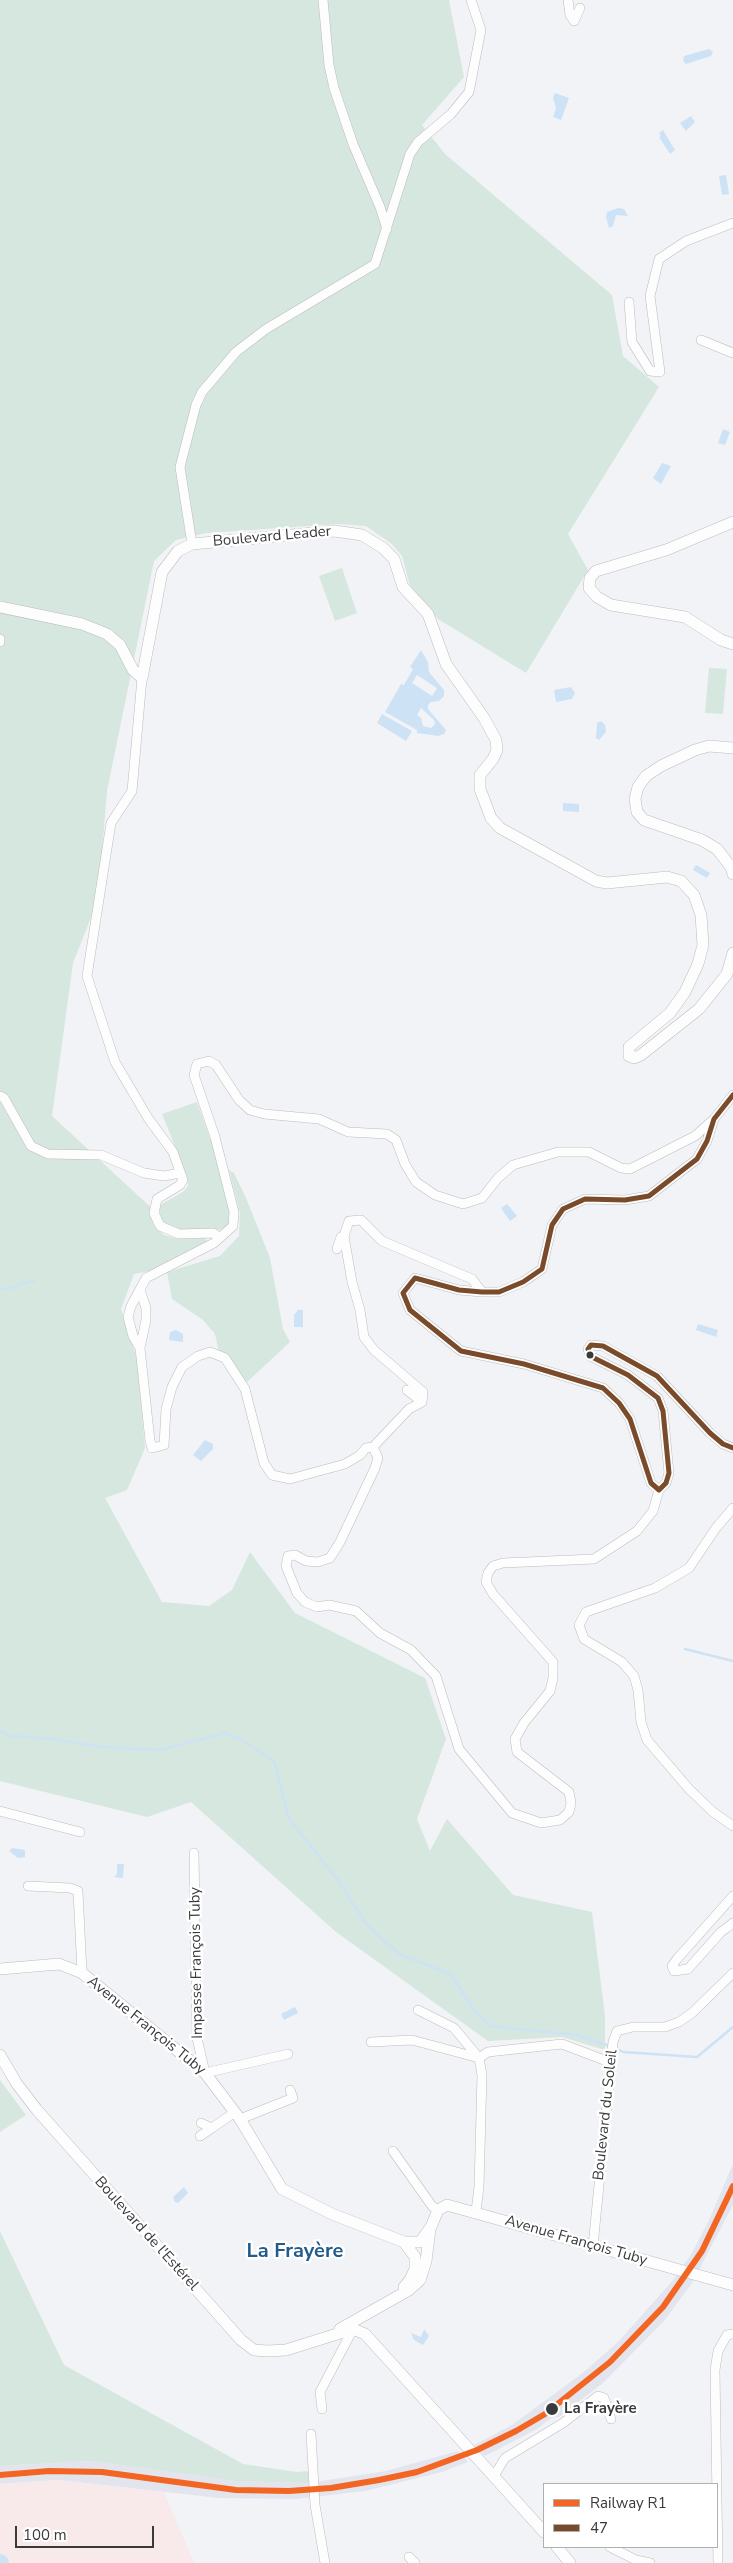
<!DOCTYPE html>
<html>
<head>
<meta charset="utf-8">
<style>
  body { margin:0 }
  #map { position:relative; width:733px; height:2563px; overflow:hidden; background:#f2f3f6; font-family:"Nunito Sans",sans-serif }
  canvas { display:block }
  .legend { position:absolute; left:543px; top:2483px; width:175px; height:65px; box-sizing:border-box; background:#fff; border:1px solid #b0b0b1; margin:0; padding:6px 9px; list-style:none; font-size:15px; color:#393a3c }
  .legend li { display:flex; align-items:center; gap:10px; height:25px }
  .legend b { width:25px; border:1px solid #b0b0b1 }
  .scale { position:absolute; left:15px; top:2526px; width:139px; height:22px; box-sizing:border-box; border:2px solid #393a3c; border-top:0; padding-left:6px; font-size:15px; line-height:18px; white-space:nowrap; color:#393a3c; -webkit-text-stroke:4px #fff; paint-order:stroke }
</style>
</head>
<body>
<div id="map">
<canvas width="733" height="2563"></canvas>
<ul class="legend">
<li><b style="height:6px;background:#f26522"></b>Railway R1</li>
<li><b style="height:6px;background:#7a4b2a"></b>47</li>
</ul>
<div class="scale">100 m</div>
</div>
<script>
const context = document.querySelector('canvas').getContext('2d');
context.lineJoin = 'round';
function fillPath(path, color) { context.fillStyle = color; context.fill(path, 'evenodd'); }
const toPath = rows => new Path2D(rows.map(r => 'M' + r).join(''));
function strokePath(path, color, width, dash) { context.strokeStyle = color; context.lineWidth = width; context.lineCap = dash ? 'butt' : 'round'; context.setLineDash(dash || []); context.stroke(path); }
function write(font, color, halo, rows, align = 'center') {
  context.font = font + ' "Nunito Sans",sans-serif'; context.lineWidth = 5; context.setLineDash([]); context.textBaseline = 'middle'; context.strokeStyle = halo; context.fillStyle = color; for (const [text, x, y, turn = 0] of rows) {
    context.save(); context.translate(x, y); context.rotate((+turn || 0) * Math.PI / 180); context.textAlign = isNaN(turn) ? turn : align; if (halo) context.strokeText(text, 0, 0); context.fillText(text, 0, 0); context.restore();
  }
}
const built = toPath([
  [733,2164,733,2205,692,2283,664,2321,603,2383,559,2417,551,2418,537,2429,485,2456,474,2445,512,2425,584,2372,619,2341,674,2279,692,2253,709,2220],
  [458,2451,468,2462,442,2472,365,2491,296,2499,219,2498,58,2480,0,2484,0,2466,92,2461,235,2481,309,2483,386,2471]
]);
const industrial = toPath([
  [58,2480,164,2492,194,2563,0,2563,0,2484]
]);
const green = toPath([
  [0,0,449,0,464,77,422,125,445,154,612,295,623,356,659,387,568,534,588,570,526,673,438,619,410,586,402,556,392,544,366,526,339,524,206,533,176,540,154,561,107,791,98,900,73,963,52,1116,157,1213,153,1224,164,1235,178,1239,205,1238,208,1241,195,1251,181,1255,155,1270,134,1274,121,1309,137,1359,145,1448,127,1490,105,1498,162,1602,209,1606,232,1590,250,1552,295,1613,425,1678,446,1739,417,1819,430,1851,447,1819,513,1895,592,1912,605,2016,605,2050,562,2037,488,2041,336,1932,191,1802,147,1817,0,1781],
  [342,568,357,613,335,621,319,576],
  [709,668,727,669,723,714,705,713],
  [197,1102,213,1147,232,1218,228,1226,219,1230,178,1230,162,1222,160,1215,160,1205,183,1192,188,1186,187,1176,162,1114],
  [229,1170,234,1173,246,1198,270,1258,283,1329,290,1342,246,1383,229,1358,219,1353,215,1334,203,1320,172,1299,167,1272,220,1256,239,1236,240,1213],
  [0,2080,26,2115,0,2132],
  [0,2231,64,2365,243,2464,297,2472,309,2471,309,2483,235,2481,92,2461,0,2466]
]);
const water = toPath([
  [709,49,713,52,711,56,686,64,683,61,684,56],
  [555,93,569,98,561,120,553,117,556,108,553,98],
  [691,116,695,122,686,131,680,123],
  [663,130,675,150,670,154,659,137,661,136,659,133],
  [726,175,729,194,722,195,719,176],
  [618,208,624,209,628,216,616,215,613,226,609,228,606,217,607,212],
  [723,429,730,432,725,445,718,443],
  [662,463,671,466,661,484,653,478],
  [421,650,428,662,429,672,444,690,444,696,439,701,431,702,428,705,428,709,446,730,444,734,438,736,417,733,417,730,385,712,401,684,404,685,413,669,410,667],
  [571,687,575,693,572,699,556,702,554,690],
  [382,714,412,731,406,741,377,723],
  [601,721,605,725,606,732,599,740,596,738,597,723],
  [563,803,579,804,579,812,563,811],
  [696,865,710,873,707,878,693,870],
  [507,1204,517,1216,510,1221,501,1208],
  [298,1310,303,1310,303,1327,294,1327,294,1315],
  [698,1324,718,1330,716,1337,696,1330],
  [176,1330,183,1334,183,1342,169,1340,170,1332],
  [205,1440,213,1444,213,1449,201,1461,193,1455],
  [12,1848,25,1850,25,1857,18,1858,9,1851],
  [117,1864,124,1864,123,1878,114,1877,117,1874],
  [295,2007,298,2013,284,2020,281,2014],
  [184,2187,188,2193,178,2203,175,2202,173,2197],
  [424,2329,429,2336,423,2345,414,2340,411,2333,421,2337]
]);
const pier = toPath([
  [417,675,437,688,432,696,412,683],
  [421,708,434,720,435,724,431,728,423,726,421,718,417,715]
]);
const stream = toPath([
  [0,1289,6,1289,35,1280],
  [685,1649,733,1661],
  [0,1731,9,1736,45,1738,103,1747,160,1750,225,1733,239,1738,274,1761,289,1819,338,1880,365,1922,379,1937,401,1955,451,1974,471,2006,490,2026,577,2035,610,2046],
  [615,2048,623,2052,697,2057,733,2027]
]);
const river = toPath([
  [0,2562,1,2563]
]);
const minor = toPath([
  [323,0,329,65,334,88,353,144,380,207,387,229],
  [568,0,570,15,574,21,580,8],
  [629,302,632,342,650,371,660,372,650,296,659,259,686,241,733,223],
  [701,340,733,353],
  [192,544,180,467,196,405,202,392,236,352,266,329,375,264,410,154,418,142,451,114,469,92,481,30,471,0],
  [0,639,0,642],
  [142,678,132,791,111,823,87,976,115,1062,148,1118,173,1152,183,1180,180,1185,157,1199,154,1213,160,1226,179,1234,213,1233,220,1238],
  [733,1095,714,1119,707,1141,697,1159,649,1196,625,1200,585,1199,563,1209,552,1225,542,1269,523,1282,499,1292,482,1292,459,1290,415,1278,403,1293,410,1310,461,1351,524,1364,603,1388,619,1403,630,1419,651,1483,659,1490,666,1483,669,1473,663,1411,658,1398,628,1375,590,1356,588,1349,591,1345,603,1346,657,1376,710,1433,723,1444,733,1448],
  [0,1096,4,1098,31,1146,48,1154,101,1155,144,1173,164,1176,180,1173],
  [337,1249,341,1237,344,1236],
  [140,1290,146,1308,146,1320,140,1348,150,1441,152,1448,164,1445,166,1409,172,1387,182,1367,198,1356,210,1352,225,1358,245,1389,264,1463,272,1475,290,1479,345,1464,360,1455,366,1448,373,1447],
  [140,1348,133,1336,128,1317,131,1306,146,1278,214,1243,233,1226,234,1212,215,1137,194,1075,197,1064,209,1061,216,1065,239,1100,250,1110,264,1114,319,1119,348,1132,387,1134,396,1140,405,1164,416,1182,435,1195,463,1204,482,1198,498,1178,513,1165,558,1152,589,1152,621,1168,630,1169,695,1136,714,1119],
  [407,1390,422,1402],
  [373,1447,378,1458,375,1468,340,1542,330,1558,318,1562,306,1561,295,1555,288,1556,286,1566,297,1593,305,1602,317,1607,329,1605,356,1611,380,1633,411,1650,436,1676,459,1749,512,1813,541,1823,560,1820,569,1812,571,1803,569,1792,517,1752,515,1739,524,1723,550,1691,553,1678,553,1662,493,1594,486,1582,488,1573,493,1566,503,1563,594,1559,637,1531,653,1511,659,1490],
  [373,1447,409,1409,422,1402,423,1392,374,1350,364,1337,360,1310,352,1282,344,1236,349,1221,361,1220,382,1241,472,1279,482,1292],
  [733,1508,716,1528,689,1568,655,1588,586,1612,579,1625,584,1639,622,1662,634,1676,638,1690,641,1722,647,1740,689,1789,713,1812,733,1826],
  [0,1811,80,1832],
  [194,1853,197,2038,205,2073,288,2054],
  [28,1886,70,1888,78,1891,82,1973],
  [733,1896,677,1959,672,1966,674,1971,688,1969,721,1932,733,1923],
  [418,2010,454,2028,479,2058,482,2075,479,2187,476,2211],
  [371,2042,412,2040,479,2058,488,2052,562,2044,612,2063],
  [240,2119,293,2098,290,2090],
  [201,2123,212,2128,235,2112],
  [200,2136,212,2128],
  [393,2151,432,2206,438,2210],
  [593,2246,613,2042,617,2031,633,2027,665,2027,679,2022,692,2013,733,1973],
  [322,2409,320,2392,353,2329],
  [311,2434,315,2505,325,2563],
  [494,2476,505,2458,563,2423,598,2396,604,2398,611,2419],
  [610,2547,636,2560,650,2563],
  [409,2557,415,2563],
  [718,2563,715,2370,718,2351,727,2335,733,2334]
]);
const tertiary = toPath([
  [733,522,666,550,596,571,590,578,589,588,597,597,611,605,685,617,721,640,733,644],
  [0,607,82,624,107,634,120,645,133,670,142,678],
  [142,678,162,572,178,551,192,544,335,531,362,535,383,548,394,559,403,587,428,614,446,664,484,718,496,740,497,750,493,759,480,775,480,789,491,818,500,828,596,881,607,883,667,877,681,881,694,895,701,915,703,945,698,964,685,992,670,1013,629,1047,629,1056,634,1058,641,1055,699,1009,727,974,733,953],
  [733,748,709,746,695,750,661,766,646,776,638,787,635,799,637,812,644,820,702,840,717,849,731,867,733,874],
  [0,1969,59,1964,82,1973,205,2073,240,2119,282,2189,332,2214,404,2242,420,2242,431,2227,438,2210,447,2205,733,2285],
  [0,2055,17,2084,37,2110,241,2340,254,2350,267,2351,286,2350,353,2329,365,2334,544,2532],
  [404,2242,415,2257,415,2269,410,2280,404,2287],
  [340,2329,409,2290,420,2280,426,2261,430,2229],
  [557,2547,570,2563]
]);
const bus1 = toPath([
  [733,1095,714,1119,707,1141,697,1159,649,1196,625,1200,585,1199,563,1209,552,1225,542,1269,523,1282,499,1292,482,1292,459,1290,415,1278,403,1293,410,1310,461,1351,524,1364,603,1388,619,1403,630,1419,651,1483,659,1490,666,1483,669,1473,663,1411,658,1398,628,1375,590,1356,588,1349,591,1345,603,1346,657,1376,710,1433,723,1444,733,1448]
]);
const rail1 = toPath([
  [0,2475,49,2471,102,2472,236,2490,289,2491,331,2488,379,2480,417,2472,477,2450,516,2431,545,2414,610,2362,663,2307,702,2251,733,2186]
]);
const markers = [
  [590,1355,4.5,"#393a3c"],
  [552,2409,7,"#393a3c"]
];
const streetNames = [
  ["Boulevard Leader",272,537,-5],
  ["Impasse François Tuby",197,1963,-91],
  ["Avenue François Tuby",146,2026,39],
  ["Boulevard du Soleil",606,2115,-84],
  ["Boulevard de l'Estérel",146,2234,48],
  ["Avenue François Tuby",576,2241,16]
];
const stopNames = [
  ["La Frayère",564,2409]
];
const districtNames = [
  ["La Frayère",295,2252]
];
fillPath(built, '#e2e5ed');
fillPath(industrial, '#f8e9ea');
fillPath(green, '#d5e7de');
fillPath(water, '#cee2f5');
fillPath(pier, '#f2f3f6');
strokePath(stream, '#cee2f5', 2.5);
strokePath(river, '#cee2f5', 16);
strokePath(minor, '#bbbcbe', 10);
strokePath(tertiary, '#bbbcbe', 12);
strokePath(minor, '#fdfdfe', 9);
strokePath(tertiary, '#fdfdfe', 11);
strokePath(bus1, '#7a4b2a', 5);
strokePath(rail1, '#f26522', 6);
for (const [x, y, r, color] of markers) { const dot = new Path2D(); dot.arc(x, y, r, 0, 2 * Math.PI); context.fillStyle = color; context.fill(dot); strokePath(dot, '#fff', 2); }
write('15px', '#393a3c', '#fff', streetNames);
write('bold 15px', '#393a3c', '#fff', stopNames, 'left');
write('bold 20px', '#215c8c', '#fff', districtNames);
</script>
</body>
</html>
